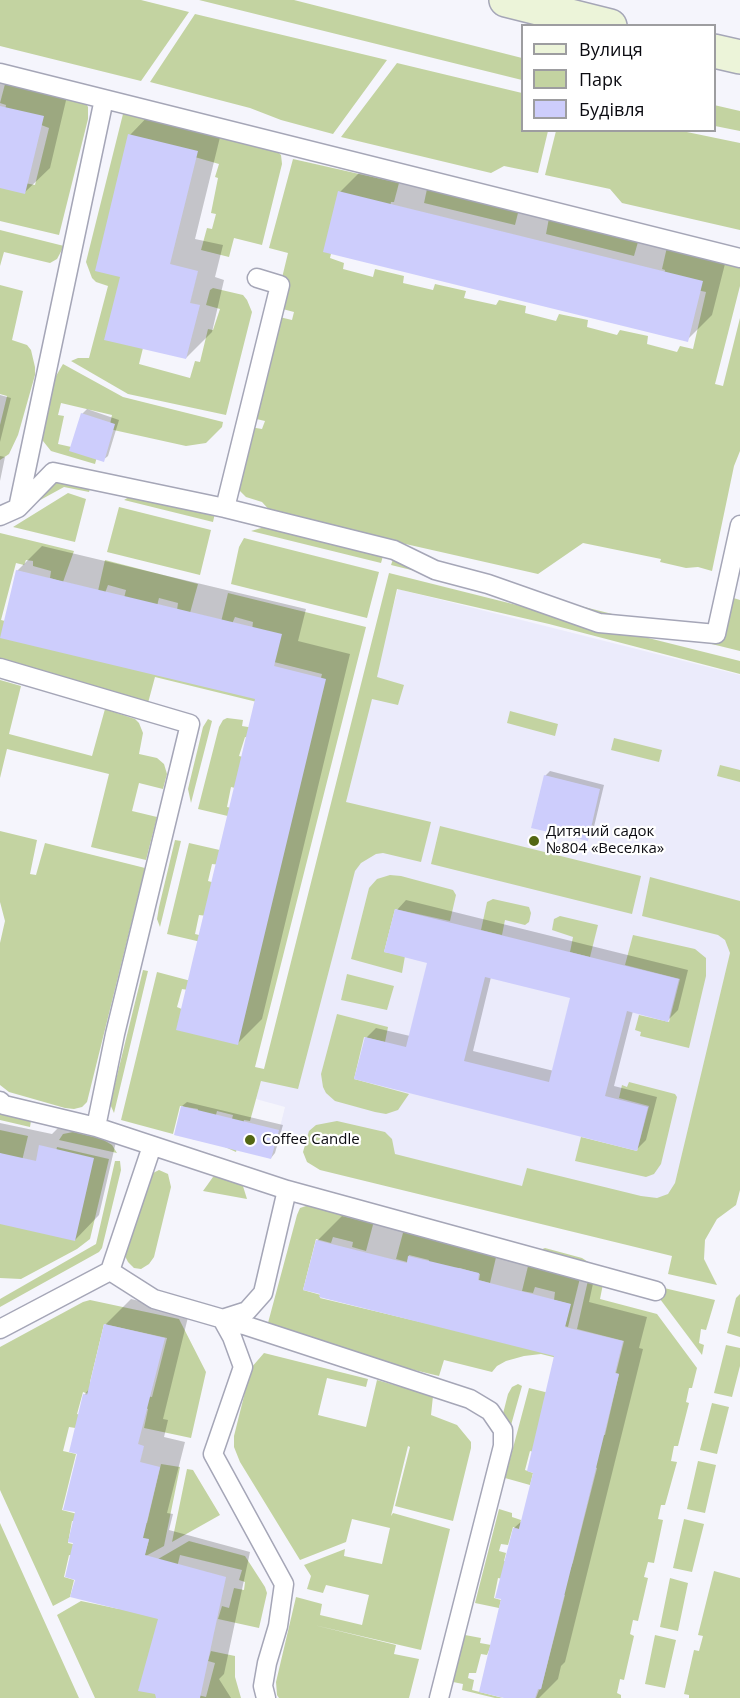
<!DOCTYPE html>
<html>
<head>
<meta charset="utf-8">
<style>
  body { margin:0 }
  #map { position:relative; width:740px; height:1698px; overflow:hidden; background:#f5f5fc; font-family:"Open Sans",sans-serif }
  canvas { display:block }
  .legend { position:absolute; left:521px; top:24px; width:195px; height:108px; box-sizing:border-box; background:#fff; border:2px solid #9d9da0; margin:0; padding:8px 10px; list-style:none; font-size:18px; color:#0b0b11 }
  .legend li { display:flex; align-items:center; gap:12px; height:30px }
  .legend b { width:30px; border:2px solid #9d9da0 }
</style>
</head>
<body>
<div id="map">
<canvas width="740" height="1698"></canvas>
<ul class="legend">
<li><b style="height:8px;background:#ecf4d9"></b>Вулиця</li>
<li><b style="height:16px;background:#c3d3a1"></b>Парк</li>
<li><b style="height:16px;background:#cdcdfc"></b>Будівля</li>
</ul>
</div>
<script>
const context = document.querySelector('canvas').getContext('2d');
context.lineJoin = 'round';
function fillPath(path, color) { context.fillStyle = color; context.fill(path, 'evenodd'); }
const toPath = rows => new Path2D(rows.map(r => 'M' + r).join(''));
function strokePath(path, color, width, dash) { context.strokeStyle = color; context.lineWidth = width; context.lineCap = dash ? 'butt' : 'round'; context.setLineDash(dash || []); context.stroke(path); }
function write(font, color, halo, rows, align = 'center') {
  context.font = font + ' "Open Sans",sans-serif'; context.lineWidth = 4.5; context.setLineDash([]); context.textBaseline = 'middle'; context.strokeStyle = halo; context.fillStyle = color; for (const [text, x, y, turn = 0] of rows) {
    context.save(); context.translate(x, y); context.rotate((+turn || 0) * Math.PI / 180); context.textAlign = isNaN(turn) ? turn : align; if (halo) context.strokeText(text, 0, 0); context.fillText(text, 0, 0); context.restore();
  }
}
const built = toPath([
  [398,589,740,675,740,1007,684,1229,278,1135,285,1107,256,1099]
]);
const green = toPath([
  [0,0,141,0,189,12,141,81,0,46],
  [199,0,294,0,522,58,522,80],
  [195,14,387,60,333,134,281,120,250,108,150,82],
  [397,63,522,93,522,130,548,131,538,173,504,166,491,173,341,137],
  [11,79,84,100,88,107,88,119,59,235,0,221,0,183,20,182,35,185,49,128,5,111,6,105,0,103,5,84],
  [714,105,740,111,740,131,715,126],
  [124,110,278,152,281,155,282,164,262,245,234,238,229,257,201,250,207,228,212,229,216,214,211,213,218,178,215,177,219,164,167,149,143,348,139,364,190,378,195,361,200,362,208,329,213,330,220,309,206,305,210,290,213,288,243,295,247,300,252,312,226,415,128,394,71,361,78,358,89,358,108,286,96,282,92,278,86,262],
  [556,131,682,131,740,143,740,230,622,203,610,189,545,175],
  [293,159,399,183,394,202,391,202,390,206,344,201,330,258,344,263,343,269,373,277,375,269,404,276,403,283,433,290,435,284,466,291,464,298,496,305,499,300,526,306,525,313,556,321,559,314,588,320,587,327,617,335,620,330,648,336,647,344,677,352,680,346,693,349,706,292,692,289,664,275,665,270,662,269,667,247,740,261,740,286,715,384,723,386,740,318,740,451,734,466,712,571,698,567,686,568,660,562,661,559,583,543,538,574,273,514,262,502,246,497,239,490,235,483,244,426,262,429,265,421,248,417,271,315,292,320,294,312,275,307,288,253,269,248],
  [427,189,520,205,515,225,424,203],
  [549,218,640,235,634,256,546,234],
  [0,230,64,246,57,259,50,263,4,252,0,266],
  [0,285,23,291,12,340,27,345,31,350,35,367,35,375,18,435,9,454,0,460,0,425,7,396,0,394],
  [63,364,123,397,223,422,222,427,206,443,186,446,109,429,112,415,61,403,58,415,64,416,58,444,98,453,95,464,51,451,43,441,42,431,56,376],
  [59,481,92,482,89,492,64,487,0,522],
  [68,493,86,499,75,542,13,527],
  [134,494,215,513,213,522,124,500],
  [119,507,211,530,200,575,107,552],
  [261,528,268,528,383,556,381,563,251,531],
  [0,533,74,551,63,582,50,578,51,571,33,566,33,561,26,560,24,565,16,563,1,620,239,683,261,703,155,677,148,703,0,662],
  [244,538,379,572,367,618,231,584,239,547],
  [393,559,704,637,717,593,740,600,740,651,391,565],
  [105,560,198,584,190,613,177,610,178,603,159,598,157,606,124,598,126,590,108,585,105,593,98,591],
  [389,573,740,661,740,674,549,624,397,589,377,677,404,685,398,705,372,699,346,802,431,822,421,862,383,853,376,854,361,863,355,871,298,1089,261,1081,250,1121,244,1120,236,1152,225,1147,233,1115,217,1111,209,1142,192,1139,198,1109,180,1106,173,1134,121,1120,157,972,191,981,188,990,182,989,177,1007,184,1010,313,708,322,674,262,659,252,630,253,622,235,617,232,624,221,622,228,593,366,627,255,1067,264,1069],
  [0,680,21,686,9,734,92,756,105,709,135,719,139,723,143,733,139,754,157,758,164,764,167,774,163,789,139,783,132,811,157,817,146,860,91,847,109,774,7,749,0,778],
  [510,711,558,724,555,736,507,723],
  [227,718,243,720,242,726,254,728,252,739,245,737,239,756,247,758,239,789,231,787,227,807,235,809,232,817,198,809,219,727,223,720],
  [208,719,212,721,191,803,188,789,203,727],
  [614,738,662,750,659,762,611,750],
  [720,765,740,770,740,782,717,776],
  [440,826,641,876,632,914,431,864],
  [0,831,37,840,30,874,36,875,45,843,145,868,87,1102,82,1107,74,1109,65,1108,9,1092,0,1085,0,943,5,921,0,902],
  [175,840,181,841,160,927,157,919,159,907],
  [189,843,224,851,221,865,212,864,208,881,215,883,207,916,199,915,195,934,203,936,201,942,167,934],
  [390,875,401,876,453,890,456,895,450,921,395,909,384,952,405,956,402,973,351,959,369,888,377,879],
  [650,877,740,901,740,1190,736,1205,717,1219,705,1240,704,1259,717,1285,668,1274,672,1256,320,1170,307,1162,303,1152,309,1131,316,1125,337,1121,385,1132,392,1139,395,1154,522,1186,527,1168,641,1196,657,1198,668,1194,675,1183,730,953,725,940,718,935,642,916],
  [493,899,529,907,531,913,529,922,525,925,505,920,502,935,481,930,487,902],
  [560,916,598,925,590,957,570,952,573,937,552,930,554,919],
  [633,935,695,949,706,958,706,976,689,1048,640,1036,641,1032,635,1030,639,1015,669,1022,680,979,625,965],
  [143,970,148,971,114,1113,110,1104],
  [347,974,394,986,387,1010,341,1000],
  [337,1014,388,1027,385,1042,364,1037,354,1079,409,1094,398,1110,386,1114,375,1112,335,1101,326,1093,323,1087,321,1074],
  [629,1082,675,1094,677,1097,661,1164,654,1174,646,1177,575,1161,581,1137,637,1151,649,1106,619,1098,622,1085,627,1087],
  [0,1113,31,1121,30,1127,0,1120],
  [0,1130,28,1136,21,1165,0,1153],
  [73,1132,102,1139,112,1145,117,1153,59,1140,63,1134],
  [57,1147,109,1159,90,1239,77,1249,21,1279,0,1278,0,1218,51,1173],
  [115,1161,120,1161,121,1170,102,1248,99,1252,0,1307,0,1299,96,1244],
  [159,1170,168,1174,171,1187,154,1257,149,1264,141,1269,134,1268,128,1262,125,1256,126,1247,149,1175],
  [221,1174,242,1183,247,1199,203,1191,213,1177],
  [309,1205,374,1221,366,1251,352,1247,353,1242,333,1237,331,1243,316,1239,303,1290,321,1295,320,1298,412,1320,542,1349,561,1359,541,1354,524,1356,506,1361,497,1366,492,1372,444,1360,439,1376,265,1334,297,1215,300,1208],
  [404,1229,497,1253,490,1283,479,1280,480,1274,460,1268,427,1267,429,1260,409,1255,407,1262,396,1259],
  [545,1248,582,1258,596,1267,535,1252],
  [529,1262,581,1274,568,1327,565,1326,570,1304,554,1300,555,1292,535,1287,533,1293,522,1291],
  [589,1276,604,1279,600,1299,657,1314,697,1368,692,1388,689,1388,686,1402,689,1403,678,1446,674,1446,671,1461,677,1462,665,1505,661,1505,658,1519,663,1520,654,1563,648,1562,644,1577,648,1578,638,1621,633,1620,630,1634,634,1636,624,1680,620,1679,617,1693,621,1695,621,1698,536,1698,539,1690,541,1689,565,1595,561,1594,573,1562,597,1468,593,1466,600,1435,605,1435,619,1374,616,1373,624,1341,577,1329],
  [664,1288,715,1300,706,1330,701,1329,699,1343,704,1345,702,1355,660,1299],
  [740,1294,740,1337,727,1333,736,1298],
  [90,1300,179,1319,206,1372,191,1438,144,1428,148,1409,144,1407,146,1396,152,1397,167,1338,104,1324,90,1382,91,1395,83,1392,77,1414,85,1417,82,1429,69,1427,63,1451,76,1454,62,1510,81,1515,79,1522,72,1521,68,1543,81,1546,78,1557,69,1555,64,1577,74,1580,70,1597,53,1606,0,1490,0,1347,83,1302],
  [726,1345,740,1348,740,1366,732,1397,714,1393],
  [264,1353,368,1379,366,1387,327,1378,318,1415,366,1427,377,1380,433,1396,431,1415,457,1425,471,1442,471,1448,453,1521,395,1506,410,1447,408,1446,391,1516,393,1513,450,1529,421,1650,314,1625,396,1645,394,1654,419,1659,409,1698,279,1698,277,1695,276,1682,296,1597,322,1604,320,1615,362,1625,369,1595,326,1585,323,1593,307,1589,311,1576,304,1565,345,1549,344,1556,382,1564,390,1528,352,1519,346,1542,300,1560,240,1462,234,1447,234,1436,251,1368],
  [518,1384,522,1386,497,1475,494,1449,508,1394,512,1387],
  [529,1388,553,1394,537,1453,530,1451,525,1470,533,1473,530,1485,505,1478],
  [712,1403,729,1407,717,1454,700,1450],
  [698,1461,716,1465,705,1513,687,1509],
  [161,1464,180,1467,164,1546,144,1557,149,1540,135,1535,139,1522,147,1523],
  [187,1469,193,1470,220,1515,172,1542],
  [499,1509,512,1513,512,1517,521,1520,519,1529,513,1527,508,1545,501,1544,499,1551,506,1553,504,1561,511,1563,507,1580,498,1578,494,1598,501,1600,499,1608,475,1603],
  [684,1519,704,1524,692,1572,673,1568],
  [0,1523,79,1698,0,1698],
  [189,1541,245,1556,265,1587,267,1593,259,1628,218,1619,222,1606,229,1608,234,1588,244,1590,245,1582,239,1580,242,1570,180,1555,176,1572,165,1698,95,1698,57,1615,81,1601,119,1609,134,1573],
  [714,1571,740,1578,740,1698,689,1698,689,1695,684,1694,694,1650,699,1651,703,1636,698,1635],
  [670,1578,688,1583,678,1631,660,1627],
  [465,1635,481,1638,480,1643,491,1645,487,1655,481,1654,476,1673,469,1673,468,1678,474,1680,472,1690,503,1698,495,1698,462,1690,463,1684,453,1682],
  [655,1635,676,1640,665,1688,645,1684],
  [211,1651,235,1656,235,1677,241,1698,181,1698,182,1691,206,1697,215,1663,208,1661]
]);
const shadow = toPath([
  [0,76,68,92,50,168,25,192,0,186],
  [155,109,223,125,195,239,223,245,215,277,224,280,212,332,186,358,121,275,130,135],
  [365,167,727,256,712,315,687,340,340,192],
  [0,395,11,398,0,442],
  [87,409,119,420,108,456,103,460,82,414],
  [0,456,5,457,0,481],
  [42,546,306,609,298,641,350,654,262,1019,237,1044,257,698,17,571],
  [550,771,604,785,592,835,587,840,545,776],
  [406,900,688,970,678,1010,668,1020,633,1011,614,1086,657,1097,646,1140,637,1149,366,1038,376,1028,410,1036,429,962,397,910],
  [491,977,572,997,554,1071,473,1051],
  [187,1102,283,1125,275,1153,271,1158,182,1106],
  [65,1121,118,1133,99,1215,75,1240,0,1223,0,1123,52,1134],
  [342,1216,594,1279,589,1302,647,1317,639,1348,643,1349,565,1662,561,1666,558,1679,539,1698,511,1698,503,1598,514,1528,523,1520,535,1472,556,1355,317,1241],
  [131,1299,189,1313,163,1419,168,1420,164,1437,185,1442,167,1513,173,1514,169,1530,250,1552,224,1674,219,1679,231,1698,191,1698,160,1618,76,1578,75,1542,78,1453,84,1395,90,1388,106,1324]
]);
const building = toPath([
  [0,106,44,116,25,194,0,188],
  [128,134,198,151,170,264,198,271,190,303,200,305,186,359,104,340,120,277,95,271],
  [338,191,703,281,688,342,323,252],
  [81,413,115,424,104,462,69,451],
  [16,570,282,634,274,666,326,679,238,1045,176,1030,255,699,0,638],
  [544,775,600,789,588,841,531,828],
  [395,909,679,979,668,1022,627,1011,605,1096,648,1107,637,1151,354,1079,365,1037,406,1047,427,963,384,952],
  [485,977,570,998,549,1082,464,1061],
  [181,1106,279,1130,271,1159,174,1135],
  [39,1145,94,1158,75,1241,0,1224,0,1153,36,1161],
  [316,1240,407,1263,408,1256,479,1273,478,1280,571,1304,565,1327,623,1341,615,1373,619,1374,596,1468,541,1689,538,1689,535,1698,504,1698,479,1692,501,1599,495,1598,513,1528,519,1529,533,1473,527,1471,554,1356,319,1297,320,1294,303,1290],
  [104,1324,165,1338,138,1444,144,1446,140,1462,160,1467,143,1538,149,1539,145,1555,226,1577,200,1698,156,1698,155,1694,138,1691,158,1619,70,1597,75,1580,65,1577,73,1543,68,1542,75,1512,63,1510,77,1454,69,1452,83,1394,87,1395]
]);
const lane = toPath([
  [0,73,740,258],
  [18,508,104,99],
  [225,508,280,285,257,278],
  [0,516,18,508,53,472,225,508,394,550,435,570,488,584,599,623,716,634,740,525],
  [0,668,190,724,115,1034,96,1127,287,1190,656,1291],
  [0,1101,4,1105,96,1127],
  [110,1271,154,1299,244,1325,470,1399,490,1411,503,1430,503,1446,439,1698],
  [0,1329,110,1271,152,1146],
  [266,1698,263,1686,267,1663,278,1626,284,1584,213,1454,243,1367,232,1337,222,1319,247,1311,263,1293,287,1190]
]);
const secondary = toPath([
  [506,0,610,26],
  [714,51,740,57]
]);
const markers = [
  [534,841,6,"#536714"],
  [250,1140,6,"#536714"]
];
const poiNames = [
  ["Дитячий садок",546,832],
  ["№804 «Веселка»",546,849],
  ["Coffee Candle",262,1140]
];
fillPath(built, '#ebebfb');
fillPath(green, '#c3d3a1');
fillPath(shadow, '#0003');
fillPath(building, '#cdcdfc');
strokePath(lane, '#a5a6b7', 21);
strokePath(secondary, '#a5a6b7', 36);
strokePath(lane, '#fff', 18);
strokePath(secondary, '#ecf4d9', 33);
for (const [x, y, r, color] of markers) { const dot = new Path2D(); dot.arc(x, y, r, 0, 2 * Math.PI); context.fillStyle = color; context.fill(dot); strokePath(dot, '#fff', 2); }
write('15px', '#0b0b11', '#fff', poiNames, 'left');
</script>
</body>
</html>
